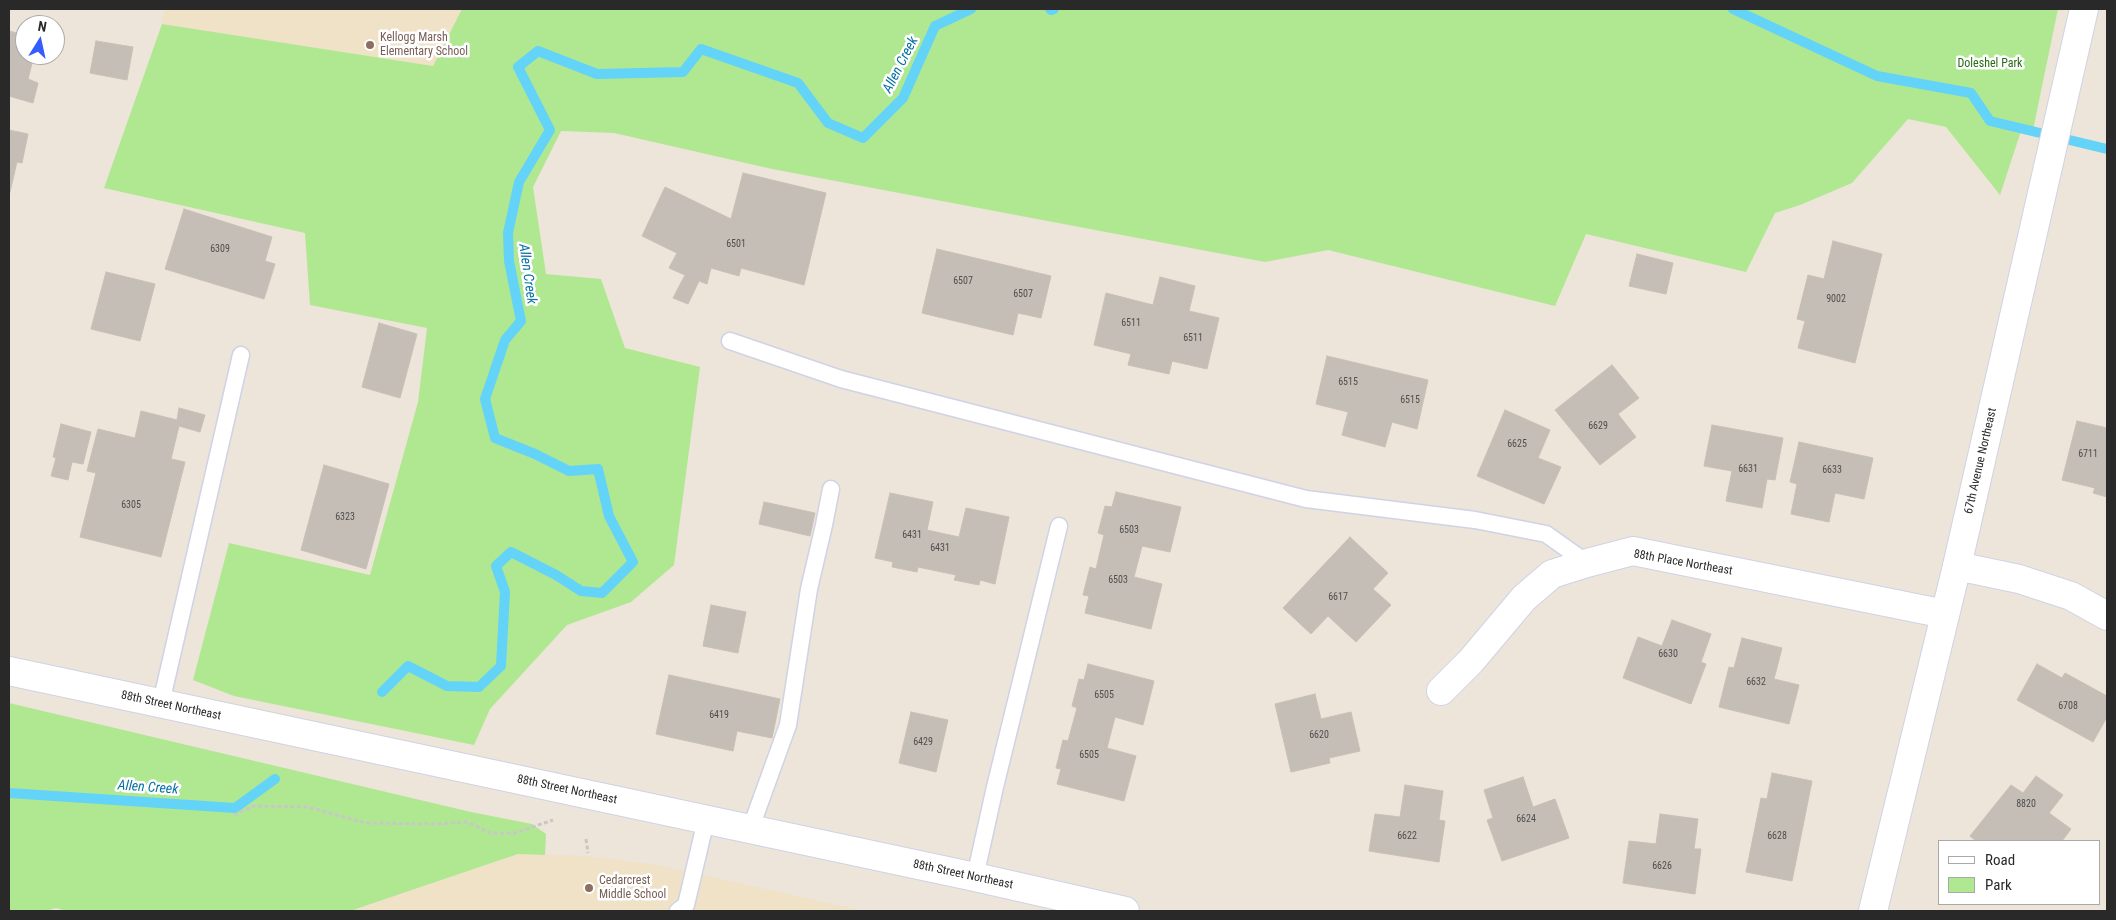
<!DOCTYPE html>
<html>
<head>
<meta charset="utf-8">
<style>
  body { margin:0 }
  #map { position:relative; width:2116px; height:920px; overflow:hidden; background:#ede4da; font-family:"Roboto Condensed",sans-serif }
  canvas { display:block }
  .frame { position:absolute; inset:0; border:10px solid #292929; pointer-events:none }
  .legend { position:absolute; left:1938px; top:840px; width:162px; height:65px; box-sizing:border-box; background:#fff; border:1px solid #a9a9a9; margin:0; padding:6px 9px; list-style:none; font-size:15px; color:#292929 }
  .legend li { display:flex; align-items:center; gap:10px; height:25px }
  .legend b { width:25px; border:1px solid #a9a9a9 }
  .north { position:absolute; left:15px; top:15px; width:50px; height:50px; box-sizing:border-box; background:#fff; border:1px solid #a9a9a9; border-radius:50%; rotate:10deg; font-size:14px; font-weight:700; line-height:20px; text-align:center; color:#292929 }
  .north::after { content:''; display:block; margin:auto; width:18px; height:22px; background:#345dff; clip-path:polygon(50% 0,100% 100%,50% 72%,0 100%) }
</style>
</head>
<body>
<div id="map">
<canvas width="2116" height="920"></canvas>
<div class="frame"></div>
<ul class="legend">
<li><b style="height:6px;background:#fff"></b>Road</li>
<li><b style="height:14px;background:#b0e891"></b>Park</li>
</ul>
<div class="north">N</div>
</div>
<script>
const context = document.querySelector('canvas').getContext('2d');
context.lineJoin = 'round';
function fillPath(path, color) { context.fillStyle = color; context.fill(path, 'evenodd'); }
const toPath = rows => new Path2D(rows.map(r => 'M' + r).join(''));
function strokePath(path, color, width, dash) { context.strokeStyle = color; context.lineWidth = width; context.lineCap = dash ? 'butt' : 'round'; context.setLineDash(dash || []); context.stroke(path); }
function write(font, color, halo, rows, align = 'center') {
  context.font = font + ' "Roboto Condensed",sans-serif'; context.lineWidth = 5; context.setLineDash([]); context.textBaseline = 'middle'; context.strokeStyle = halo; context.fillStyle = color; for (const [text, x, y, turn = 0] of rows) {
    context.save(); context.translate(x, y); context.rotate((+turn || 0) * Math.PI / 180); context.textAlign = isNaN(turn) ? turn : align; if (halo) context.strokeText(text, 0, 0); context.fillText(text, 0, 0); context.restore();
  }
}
const education = toPath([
  [165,9,462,9,433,66,162,24],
  [518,854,588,856,657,865,864,911,350,911]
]);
const green = toPath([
  [462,9,2058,9,2033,130,2022,128,2000,195,1946,127,1908,119,1852,183,1800,205,1775,213,1746,272,1586,234,1555,306,1328,250,1265,262,772,169,614,133,561,131,533,187,546,274,601,279,625,348,700,367,674,565,631,602,567,625,490,709,474,745,234,696,193,680,229,543,370,575,418,402,427,328,310,305,305,233,104,188,162,24,433,66],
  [9,703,471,812,532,824,546,834,545,855,518,854,350,911,67,911,56,908,45,911,9,911]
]);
const stream = toPath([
  [1050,9,1051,10,1054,9],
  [1733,9,1877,76,1971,93,1990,121,2107,149],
  [382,692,408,666,447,686,479,687,501,666,505,592,496,566,511,552,556,575,581,591,602,593,633,562,609,516,598,469,569,471,535,454,495,438,485,399,505,340,521,321,509,261,508,233,519,182,550,130,518,67,538,51,597,74,683,72,701,49,798,83,828,123,863,138,903,98,935,26,971,9],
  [9,793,235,808,275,779]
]);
const building = toPath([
  [9,31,25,35,25,55,34,55,28,79,38,83,33,103,9,96,9,31],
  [96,41,133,47,127,80,90,73,96,41],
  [9,130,28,134,22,163,17,162,9,196,9,130],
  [743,173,826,193,804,285,741,268,739,276,711,268,707,284,699,281,688,304,673,298,685,275,669,268,677,253,642,236,665,187,731,219,743,173],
  [184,209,272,237,265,261,275,264,264,299,165,269,184,209],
  [1833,241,1882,254,1855,363,1798,348,1805,321,1797,319,1808,275,1824,279,1833,241],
  [937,249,1051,276,1041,318,1018,313,1013,335,922,313,937,249],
  [1637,254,1673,263,1666,294,1629,286,1637,254],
  [106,272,155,284,140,341,91,329,106,272],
  [1160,277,1195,286,1189,311,1219,318,1207,369,1172,361,1169,374,1128,365,1131,354,1094,345,1106,293,1153,305,1160,277],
  [379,323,417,334,400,398,362,387,379,323],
  [1327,356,1428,380,1417,429,1392,422,1385,447,1342,435,1348,412,1316,404,1327,356],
  [1612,365,1639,398,1618,414,1636,437,1600,465,1555,410,1612,365],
  [179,408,205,415,200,432,179,426,171,459,185,462,161,557,80,537,96,473,87,471,98,429,135,438,141,411,177,420,179,408],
  [1505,410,1550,430,1538,458,1561,467,1544,504,1477,476,1505,410],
  [2077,421,2107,428,2107,497,2093,493,2095,488,2062,480,2077,421],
  [61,424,91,432,83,464,72,462,68,480,51,476,56,458,53,457,61,424],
  [1712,425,1783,438,1775,480,1767,479,1762,508,1726,501,1732,471,1704,466,1712,425],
  [1799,442,1873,458,1864,499,1835,493,1829,522,1791,514,1797,484,1790,482,1799,442],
  [324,465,389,484,366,569,301,550,324,465],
  [1116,492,1181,507,1170,552,1142,546,1134,577,1162,584,1151,629,1085,613,1089,596,1083,595,1090,567,1096,569,1104,535,1098,533,1105,506,1112,507,1116,492],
  [890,493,933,502,927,530,959,537,966,508,1009,517,995,584,980,580,979,585,954,580,956,575,918,567,917,572,892,567,893,562,875,558,890,493],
  [764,502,815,513,810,536,759,524,764,502],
  [1350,537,1388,573,1373,589,1391,605,1356,642,1328,616,1311,634,1283,608,1350,537],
  [711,605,746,612,738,653,703,646,711,605],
  [1672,620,1711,634,1701,662,1706,664,1691,704,1623,678,1638,637,1662,646,1672,620],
  [1742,638,1782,648,1774,679,1799,685,1789,724,1719,707,1729,667,1734,668,1742,638],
  [1088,664,1154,681,1143,725,1115,717,1107,748,1136,756,1124,801,1057,784,1061,769,1056,768,1063,740,1068,741,1077,708,1072,706,1079,679,1084,680,1088,664],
  [2037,664,2062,678,2065,673,2107,696,2107,717,2093,742,2017,700,2037,664],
  [669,675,780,699,772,738,737,731,733,751,656,734,669,675],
  [1315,694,1321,719,1351,712,1360,751,1329,758,1330,763,1291,772,1275,704,1315,694],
  [911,712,948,720,936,772,899,763,911,712],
  [1772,773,1812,781,1792,881,1746,872,1761,798,1767,799,1772,773],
  [2036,776,2063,795,2049,813,2071,829,2062,841,1976,841,1970,836,2011,785,2023,793,2036,776],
  [1523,777,1533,807,1555,799,1569,838,1502,861,1487,820,1493,818,1484,790,1523,777],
  [1405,785,1443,791,1439,820,1445,821,1439,862,1369,851,1375,814,1400,817,1405,785],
  [1660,814,1698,819,1694,849,1701,849,1695,894,1623,883,1629,841,1656,844,1660,814]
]);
const path = toPath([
  [234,815,253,806,308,807,365,823,436,824,468,822,490,833,515,833,553,820],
  [586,839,588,853]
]);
const lane = toPath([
  [730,341,841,379,1306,499,1475,520,1546,534,1587,563],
  [161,703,241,355],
  [750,830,788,725,809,589,824,525,831,489],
  [975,877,995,787,1059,526],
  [678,911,686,905,706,820]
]);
const street = toPath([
  [1957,566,2019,579,2071,596,2107,616],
  [1441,691,1471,661,1524,598,1552,574,1587,563,1633,551,1945,614]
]);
const secondary = toPath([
  [9,671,975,877,1125,911],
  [1873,911,1957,566,2084,9]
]);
const markers = [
  [370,45,5,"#8d6e63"],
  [589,888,5,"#8d6e63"]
];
const numberNames = [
  ["6501",736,244],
  ["6309",220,249],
  ["6507",963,281],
  ["6507",1023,294],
  ["9002",1836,299],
  ["6511",1131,323],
  ["6511",1193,338],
  ["6515",1348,382],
  ["6515",1410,400],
  ["6629",1598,426],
  ["6625",1517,444],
  ["6711",2088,454],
  ["6631",1748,469],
  ["6633",1832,470],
  ["6305",131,505],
  ["6323",345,517],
  ["6503",1129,530],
  ["6431",912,535],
  ["6431",940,548],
  ["6503",1118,580],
  ["6617",1338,597],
  ["6630",1668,654],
  ["6632",1756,682],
  ["6505",1104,695],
  ["6708",2068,706],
  ["6419",719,715],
  ["6620",1319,735],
  ["6429",923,742],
  ["6505",1089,755],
  ["8820",2026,804],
  ["6624",1526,819],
  ["6622",1407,836],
  ["6628",1777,836],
  ["6626",1662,866]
];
const educationNames = [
  ["Kellogg Marsh",380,38],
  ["Elementary School",380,52],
  ["Cedarcrest",599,881],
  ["Middle School",599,895]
];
const parkNames = [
  ["Doleshel Park",1990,64]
];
const streetNames = [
  ["67th Avenue Northeast",1981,461,-77],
  ["88th Place Northeast",1683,563,10],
  ["88th Street Northeast",171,706,12],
  ["88th Street Northeast",567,790,12],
  ["88th Street Northeast",963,875,12]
];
const waterNames = [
  ["Allen Creek",901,65,-63],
  ["Allen Creek",527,274,82],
  ["Allen Creek",148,788,4]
];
fillPath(education, '#f0e2c7');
fillPath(green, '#b0e891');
strokePath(stream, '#63d3f8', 10);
fillPath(building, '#c4beb6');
strokePath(building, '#c8c0b3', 1);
strokePath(lane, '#cfd3e4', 19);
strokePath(street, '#cfd3e4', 30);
strokePath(secondary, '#cfd3e4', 30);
strokePath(path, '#c7c7c7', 3, [4, 2.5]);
strokePath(lane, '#fff', 16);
strokePath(street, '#fff', 28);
strokePath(secondary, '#fff', 28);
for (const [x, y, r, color] of markers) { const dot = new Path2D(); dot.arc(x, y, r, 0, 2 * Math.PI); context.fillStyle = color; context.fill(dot); strokePath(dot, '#fff', 2); }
write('10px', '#504e4c', null, numberNames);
write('12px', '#785e54', '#fff', educationNames, 'left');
write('12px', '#276c14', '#fff', parkNames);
write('12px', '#292929', '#fff', streetNames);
write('italic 14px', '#036fa4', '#fff', waterNames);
</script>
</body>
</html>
